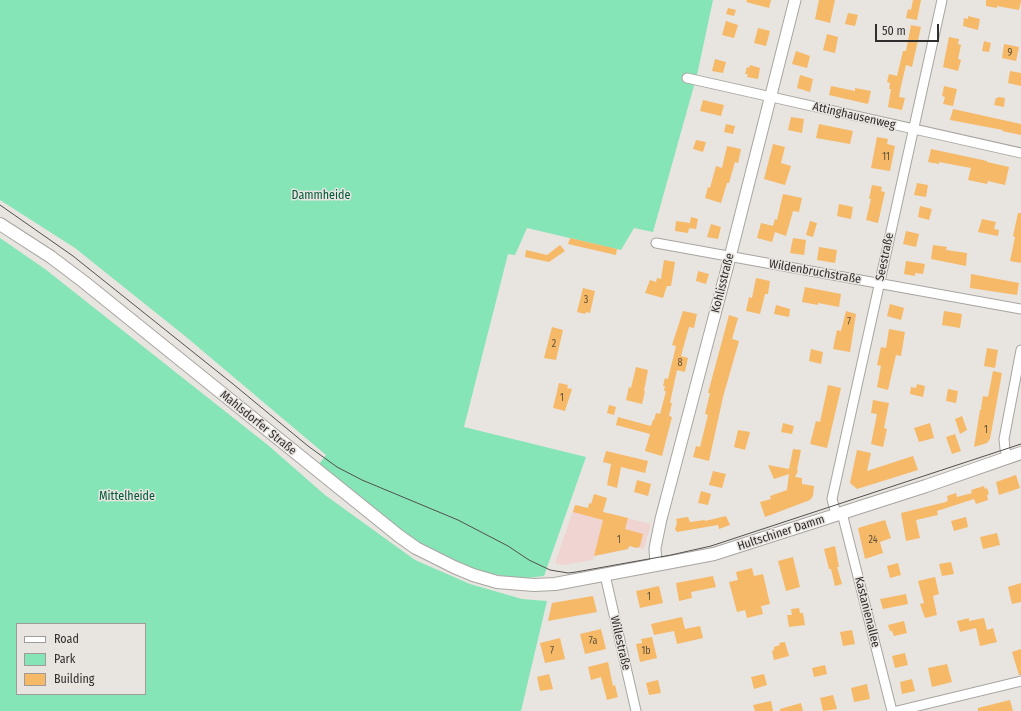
<!DOCTYPE html>
<html>
<head>
<meta charset="utf-8">
<style>
  body { margin:0 }
  #map { position:relative; width:1021px; height:711px; overflow:hidden; background:#e8e4e0; font-family:"Fira Sans Condensed",sans-serif }
  canvas { display:block }
  .legend { position:absolute; left:16px; top:623px; width:130px; height:72px; box-sizing:border-box; background:#e8e4e0; border:1px solid #9e9b98; margin:0; padding:5px 7px; list-style:none; font-size:12px; color:#302e2d }
  .legend li { display:flex; align-items:center; gap:8px; height:20px }
  .legend b { width:20px; border:1px solid #9e9b98 }
  .scale { position:absolute; left:875px; top:24px; width:64px; height:18px; box-sizing:border-box; border:2px solid #302e2d; border-top:0; padding-left:5px; font-size:12px; line-height:14px; white-space:nowrap; color:#302e2d; -webkit-text-stroke:3px #e8e4e0; paint-order:stroke }
</style>
</head>
<body>
<div id="map">
<canvas width="1021" height="711"></canvas>
<ul class="legend">
<li><b style="height:5px;background:#fff"></b>Road</li>
<li><b style="height:11px;background:#85e5b7"></b>Park</li>
<li><b style="height:11px;background:#f5b968"></b>Building</li>
</ul>
<div class="scale">50 m</div>
</div>
<script>
const context = document.querySelector('canvas').getContext('2d');
context.lineJoin = 'round';
function fillPath(path, color) { context.fillStyle = color; context.fill(path, 'evenodd'); }
const toPath = rows => new Path2D(rows.map(r => 'M' + r).join(''));
function strokePath(path, color, width, dash) { context.strokeStyle = color; context.lineWidth = width; context.lineCap = dash ? 'butt' : 'round'; context.setLineDash(dash || []); context.stroke(path); }
function write(font, color, halo, rows, align = 'center') {
  context.font = font + ' "Fira Sans Condensed",sans-serif'; context.lineWidth = 3; context.setLineDash([]); context.textBaseline = 'middle'; context.strokeStyle = halo; context.fillStyle = color; for (const [text, x, y, turn = 0] of rows) {
    context.save(); context.translate(x, y); context.rotate((+turn || 0) * Math.PI / 180); context.textAlign = isNaN(turn) ? turn : align; if (halo) context.strokeText(text, 0, 0); context.fillText(text, 0, 0); context.restore();
  }
}
const education = toPath([
  [575,505,651,524,644,549,629,546,628,549,594,556,593,560,563,565,555,563]
]);
const green = toPath([
  [0,0,713,0,697,75,653,232,634,228,621,250,527,228,515,255,508,254,464,427,586,457,544,576,519,579,473,570,403,535,319,464,326,455,185,336,75,248,0,200],
  [0,238,45,269,269,446,325,495,415,560,470,584,522,599,547,601,521,711,0,711],
  [17,624,145,624,145,694,17,694]
]);
const building = toPath([
  [747,0,771,0,769,8,746,2],
  [819,0,835,0,830,23,815,19],
  [913,0,921,0,917,20,906,18,908,9,911,10],
  [986,0,1021,0,1021,1,1019,10,997,6,997,8,986,6],
  [728,8,736,10,734,16,726,14],
  [848,13,858,15,855,26,845,24],
  [968,16,980,19,978,30,963,26,964,18,968,19],
  [726,21,738,25,734,38,722,35],
  [911,25,921,27,912,67,906,65,901,86,899,97,905,98,902,110,888,107,891,89,889,89,890,83,887,82,889,74,897,76,903,51,906,51],
  [758,28,770,31,766,46,754,43],
  [827,34,838,37,835,53,823,50],
  [949,37,959,39,958,44,961,45,958,59,961,60,958,71,943,67],
  [984,41,991,43,989,52,982,51],
  [1004,44,1019,47,1016,61,1002,58],
  [796,51,810,56,807,68,792,64],
  [715,59,726,62,723,73,712,71],
  [750,65,760,68,758,79,747,77,748,74,745,74,747,67,749,68],
  [1010,71,1021,73,1021,86,1008,83],
  [800,75,813,79,810,92,797,88],
  [831,86,855,91,855,88,871,91,868,104,829,95],
  [944,86,957,89,953,106,943,104,945,97,942,96],
  [998,97,1005,98,1004,107,994,105,996,98,998,98],
  [703,100,724,105,721,116,700,111],
  [953,109,1021,124,1021,135,1002,131,1003,130,950,120],
  [791,117,804,119,802,133,788,130],
  [726,124,735,126,733,134,724,132],
  [819,124,853,131,850,144,816,138],
  [877,137,888,139,887,144,895,146,890,171,871,168],
  [696,140,706,142,703,152,693,149],
  [773,144,785,147,781,163,791,166,785,185,764,179],
  [727,146,741,149,738,163,735,162,729,183,727,183,721,203,705,198,708,187,710,188,716,166,722,168],
  [931,149,987,161,987,162,1009,167,1005,185,988,181,987,184,968,180,971,168,939,162,939,164,928,162],
  [917,183,928,185,926,197,914,195],
  [872,185,882,187,881,191,885,192,878,223,866,220,871,199,869,199],
  [783,194,802,198,799,212,793,211,786,236,775,232,772,242,757,238,761,223,773,226,775,219,777,220],
  [839,204,853,207,851,219,837,216],
  [920,206,932,209,929,220,918,217],
  [1018,213,1021,213,1021,263,1010,261,1015,237,1013,236],
  [691,217,698,219,696,229,689,228],
  [982,219,996,222,994,229,999,230,998,236,978,232],
  [676,221,690,223,688,233,675,231],
  [810,221,817,223,813,237,806,235],
  [711,224,721,227,718,239,707,237],
  [906,231,919,234,916,247,903,244],
  [570,238,617,249,616,255,568,244],
  [793,238,806,240,804,255,790,253],
  [560,245,565,251,549,262,525,257,526,250,547,255],
  [933,245,947,247,946,250,967,253,966,266,931,259],
  [819,247,837,250,835,263,817,260],
  [664,260,675,262,671,286,667,286,663,298,645,293,650,280,656,282,657,278,661,279],
  [906,261,925,264,923,274,915,273,915,276,904,274],
  [698,271,709,274,706,284,696,281],
  [971,274,1019,283,1017,295,970,288],
  [756,278,770,281,768,294,765,294,760,314,746,311,749,297,752,298],
  [805,287,841,294,839,307,818,303,818,305,802,302],
  [583,288,595,291,590,313,586,312,585,314,577,312],
  [890,304,904,308,901,320,887,316],
  [776,305,790,309,789,317,774,314],
  [683,311,697,314,694,328,689,327,681,356,688,358,685,372,677,370,670,403,672,403,669,416,672,417,662,456,645,451,650,434,616,425,618,417,651,426,653,420,654,420,656,413,660,414,666,391,664,391,665,386,663,386,665,378,668,379,676,346,672,345],
  [846,311,856,314,850,352,833,349,837,330,841,331],
  [944,311,962,314,960,328,942,325],
  [729,315,738,318,732,339,739,341,723,397,709,461,693,457,696,446,700,447,708,415,705,414,710,393,708,393],
  [552,327,563,330,556,360,544,358],
  [889,329,905,332,901,356,896,355,888,390,877,387,881,366,877,365,881,347,886,348],
  [987,348,998,350,995,368,984,366],
  [811,349,823,352,821,364,809,361],
  [636,367,648,370,644,391,645,391,642,404,626,400,629,387,631,388],
  [993,371,1002,373,990,439,987,443,974,447,980,410,982,408,981,408,983,396,988,397],
  [559,383,568,385,567,388,572,389,565,411,553,408],
  [917,384,925,386,923,397,910,394,911,387,916,388],
  [828,385,841,388,827,448,810,444,816,421,820,422],
  [948,389,958,391,956,403,946,401],
  [873,400,889,403,884,428,887,429,883,447,871,444,877,414,871,413],
  [609,405,616,407,614,415,607,413],
  [962,416,967,430,960,434,955,419],
  [783,423,794,426,792,434,781,432],
  [930,423,934,438,919,442,914,428],
  [738,430,750,432,745,450,734,447],
  [955,434,961,451,952,454,946,437],
  [793,449,801,450,797,470,798,471,795,477,802,478,802,484,814,486,813,496,810,500,765,517,760,502,771,499,770,496,787,490,789,474,774,479,768,465,789,469],
  [857,450,871,453,867,471,913,456,918,470,857,489,850,483],
  [606,451,648,461,645,473,621,467,617,488,607,485,611,464,603,462],
  [713,471,726,474,722,488,709,485],
  [1016,475,1020,488,999,495,996,482],
  [637,480,651,484,648,496,634,492],
  [984,486,985,489,987,488,989,494,987,495,988,500,976,504,974,499,937,511,938,515,916,520,920,538,906,541,901,513,946,502,948,500,947,496,956,493,957,497,972,493,971,490],
  [701,491,711,494,708,505,698,503],
  [594,494,607,498,603,512,628,518,625,529,643,534,640,546,637,548,629,546,628,549,594,556,603,520,573,512,575,505,588,508,589,503,591,504],
  [726,516,730,525,719,529,718,525,677,532,675,529,677,523,676,519,681,518,688,517,690,522,705,520,705,521],
  [966,517,968,527,954,531,951,521],
  [885,520,891,538,880,542,883,553,865,559,858,528],
  [997,533,1000,545,983,549,980,537],
  [835,546,839,567,837,567,842,584,835,586,831,569,829,569,824,549],
  [793,557,800,587,786,591,778,561],
  [951,562,954,574,942,576,939,564],
  [898,563,901,575,890,578,887,566],
  [752,568,754,576,763,574,770,604,761,606,763,614,747,618,745,610,737,612,729,582,738,580,736,572],
  [713,576,716,587,691,592,692,598,679,601,676,583],
  [935,577,939,594,933,596,937,615,925,618,920,604,924,603,918,581],
  [1021,583,1021,602,1012,604,1008,587],
  [659,586,663,603,640,608,636,591],
  [906,594,908,604,883,609,880,599],
  [593,596,597,612,548,621,552,603],
  [799,608,800,613,803,613,805,625,789,627,787,615,792,615,791,609],
  [682,617,685,629,700,626,703,638,677,644,674,631,654,635,651,624],
  [969,618,969,621,984,618,987,630,993,628,997,642,980,646,976,628,960,632,957,621],
  [904,621,907,633,894,636,892,631,890,631,888,625],
  [601,629,606,649,585,654,580,634],
  [852,630,855,644,843,646,840,632],
  [652,637,657,658,640,662,636,644,642,643,641,639],
  [560,638,565,659,545,663,540,643],
  [785,642,789,656,774,660,772,651,774,650,774,647,780,645,779,643],
  [1021,649,1021,675,1019,675,1012,652],
  [905,653,908,665,895,668,892,656],
  [608,662,613,686,615,685,618,697,607,700,601,677,591,680,588,667],
  [947,664,952,682,932,687,928,668],
  [825,665,827,674,814,677,812,668],
  [549,674,553,689,540,691,537,677],
  [764,674,767,685,754,689,751,677],
  [912,679,915,691,902,694,900,682],
  [658,680,661,693,649,695,646,683],
  [867,684,870,699,854,702,851,688],
  [833,695,837,709,823,711,820,698],
  [1010,700,1013,711,978,711,978,708],
  [771,701,773,711,755,711,753,705],
  [801,703,803,711,780,711,780,709]
]);
const minor = toPath([
  [687,78,1021,153],
  [656,243,1021,309],
  [1008,458,1005,449,1004,439,1021,350],
  [842,513,892,711],
  [836,514,832,499,942,0],
  [605,575,636,711],
  [897,711,1021,681]
]);
const tertiary = toPath([
  [656,565,655,548,661,519,730,257,795,0]
]);
const secondary = toPath([
  [0,224,51,257,84,282,399,536,416,548,454,567,473,575,497,582,534,585,555,584,714,554,926,486,1021,453]
]);
const tram = toPath([
  [0,205,73,256,233,384,308,446,337,467,362,480,458,520,508,546,529,560,550,570,568,573,576,572,671,555,711,546,1021,444]
]);
const numberNames = [
  ["9",1010,53],
  ["11",886,157],
  ["3",586,300],
  ["7",849,322],
  ["2",554,344],
  ["8",680,363],
  ["1",562,398],
  ["1",986,430],
  ["1",619,540],
  ["24",873,540],
  ["1",649,597],
  ["7a",593,641],
  ["7",552,651],
  ["1b",646,651]
];
const streetNames = [
  ["Attinghausenweg",854,116,13],
  ["Seestraße",885,257,-78],
  ["Wildenbruchstraße",815,272,10],
  ["Kohlisstraße",723,283,-76],
  ["Mahlsdorfer Straße",258,423,39],
  ["Hultschiner Damm",781,533,-18],
  ["Kastanienallee",867,612,76],
  ["Willestraße",620,643,77]
];
const parkNames = [
  ["Dammheide",321,196],
  ["Mittelheide",127,497]
];
fillPath(education, '#efd4d1');
fillPath(green, '#85e5b7');
fillPath(building, '#f5b968');
strokePath(minor, '#a8a5a1', 11);
strokePath(tertiary, '#a8a5a1', 13);
strokePath(secondary, '#a8a5a1', 14);
strokePath(minor, '#fff', 9);
strokePath(tertiary, '#fff', 11);
strokePath(secondary, '#fff', 12);
strokePath(tram, '#52504e', 1);
write('10px', '#61513c', null, numberNames);
write('12px', '#302e2d', '#e8e4e0', streetNames);
write('12px', '#015a3b', '#e8e4e0', parkNames);
</script>
</body>
</html>
